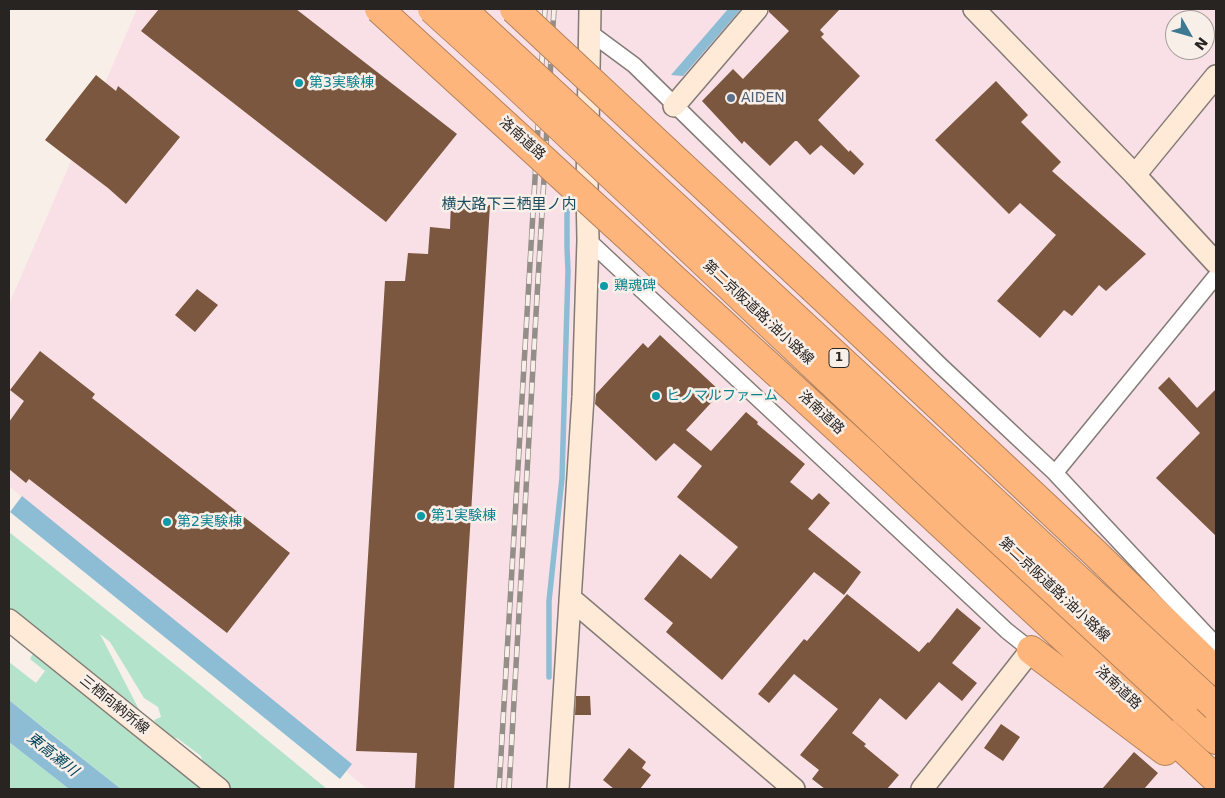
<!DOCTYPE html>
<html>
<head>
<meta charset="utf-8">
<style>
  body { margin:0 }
  #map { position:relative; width:1225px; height:798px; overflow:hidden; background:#f8efe9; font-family:"DejaVu Sans",sans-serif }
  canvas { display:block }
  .frame { position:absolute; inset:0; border:10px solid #272422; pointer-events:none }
  .north { position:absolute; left:1165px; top:10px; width:50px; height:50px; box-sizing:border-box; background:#f8efe9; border:1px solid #a49e99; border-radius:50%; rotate:128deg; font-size:14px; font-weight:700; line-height:20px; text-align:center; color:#272422 }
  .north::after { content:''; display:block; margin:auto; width:18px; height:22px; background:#3d7990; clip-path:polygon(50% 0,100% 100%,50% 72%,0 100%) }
</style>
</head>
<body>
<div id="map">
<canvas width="1225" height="798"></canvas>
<div class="frame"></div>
<div class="north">N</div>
</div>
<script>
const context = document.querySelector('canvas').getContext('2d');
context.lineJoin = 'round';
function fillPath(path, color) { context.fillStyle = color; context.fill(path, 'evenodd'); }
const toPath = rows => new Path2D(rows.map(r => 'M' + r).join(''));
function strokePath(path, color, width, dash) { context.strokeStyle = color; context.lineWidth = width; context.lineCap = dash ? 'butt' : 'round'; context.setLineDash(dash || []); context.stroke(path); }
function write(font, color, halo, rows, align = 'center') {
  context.font = font + ' "DejaVu Sans","Noto Sans JP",sans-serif'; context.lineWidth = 5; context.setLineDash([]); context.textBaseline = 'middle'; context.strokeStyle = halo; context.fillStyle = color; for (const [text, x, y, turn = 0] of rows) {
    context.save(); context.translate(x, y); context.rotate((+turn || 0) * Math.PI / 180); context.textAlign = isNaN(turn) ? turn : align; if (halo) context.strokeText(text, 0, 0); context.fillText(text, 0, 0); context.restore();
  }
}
const industrial = toPath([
  [137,9,1216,9,1216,789,367,789,9,486,9,304],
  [1175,20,1205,20,1205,50,1175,50]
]);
const green = toPath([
  [9,532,193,679,327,789,231,789,204,767,201,756,177,738,166,738,154,720,161,717,158,707,144,698,110,642,100,634,147,725,9,613],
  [36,648,210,789,121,789,9,700,9,662,36,683,45,671,30,659],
  [9,742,69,789,9,789]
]);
const water = toPath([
  [728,9,741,9,683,76,671,75],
  [22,496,352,764,340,779,10,512],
  [9,700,45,729,121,789,69,789,9,742]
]);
const stream = toPath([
  [549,677,549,601,562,478,568,271,567,247,567,213,572,199]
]);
const building = toPath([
  [159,9,296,9,457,134,386,222,141,31],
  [769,9,840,9,820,30,824,34,821,37,860,76,818,120,849,152,850,150,864,164,854,175,821,145,810,155,797,141,795,141,770,166,744,141,742,144,702,101,733,69,743,79,789,31,769,12],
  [96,75,116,91,118,86,180,137,126,204,108,188,45,140],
  [996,81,1028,115,1021,122,1061,162,1052,171,1146,254,1106,291,1099,285,1072,316,1064,310,1040,338,997,301,1056,235,1020,203,1009,214,935,140],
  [451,201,490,205,454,789,415,789,417,753,356,751,385,281,405,281,408,253,428,254,430,227,450,229],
  [197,289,218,305,195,332,175,315],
  [660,335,721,392,686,430,711,451,746,412,758,422,757,424,805,464,790,482,812,500,819,493,830,503,808,529,861,572,844,595,814,572,722,680,666,632,673,623,644,599,680,554,711,579,738,547,677,497,702,466,674,443,656,461,595,404,596,394,643,343,648,348],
  [40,351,95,394,92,398,290,553,227,633,29,479,26,483,9,469,9,422,24,401,10,390],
  [1169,377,1197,408,1216,389,1216,536,1156,478,1200,433,1158,388],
  [847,594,919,652,928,642,929,643,957,608,981,628,952,663,977,683,962,701,939,682,906,720,880,698,852,733,866,744,864,746,899,775,887,789,825,789,812,779,819,770,800,755,838,709,794,674,769,703,758,694,804,639,807,641],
  [576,696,590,696,591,715,575,715],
  [1001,724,1020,737,1003,761,984,748],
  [629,748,646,762,642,768,651,775,640,789,614,789,603,780],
  [1134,752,1158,773,1144,789,1102,789]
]);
const street = toPath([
  [588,31,634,65,941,366,1055,473,1216,645],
  [588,240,1007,631,1031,650],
  [1055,473,1216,276]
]);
const secondary = toPath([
  [974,9,1135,175,1216,263],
  [674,106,757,9],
  [1135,175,1216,76],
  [570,598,794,789],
  [9,620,219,789],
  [558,789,583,397,588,240,587,190,590,9],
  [922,789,1031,650]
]);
const highway = toPath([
  [814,289,1096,554,1216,671],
  [872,460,1216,779],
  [1031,650,1165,751],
  [1183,710,1216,740]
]);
const rail = toPath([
  [499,789,545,9],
  [509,789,536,314,554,9]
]);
const highwayBridge = toPath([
  [379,9,872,460],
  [432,9,506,76,968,511,1183,710],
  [462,9,1216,707],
  [514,9,814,289]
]);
const markers = [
  [299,83,5,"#0f9aa8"],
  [731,98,5,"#5c6f8a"],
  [604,286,5,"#0f9aa8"],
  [656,396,5,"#0f9aa8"],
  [421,516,5,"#0f9aa8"],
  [167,522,5,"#0f9aa8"]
];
const shields = [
  [839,358,20]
];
const shieldNames = [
  ["1",839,358]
];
const cultureNames = [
  ["第3実験棟",309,83],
  ["鶏魂碑",614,286],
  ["ヒノマルファーム",666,396],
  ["第1実験棟",431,516],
  ["第2実験棟",177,522]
];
const serviceNames = [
  ["AIDEN",741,98]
];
const streetNames = [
  ["洛南道路",522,139,42],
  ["第二京阪道路;油小路線",758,313,43],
  ["洛南道路",821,413,43],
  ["第二京阪道路;油小路線",1054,590,43],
  ["洛南道路",1118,688,43],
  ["三栖向納所線",114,705,39]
];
const neighbourhoodNames = [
  ["横大路下三栖里ノ内",509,205]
];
const waterNames = [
  ["東高瀬川",52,755,38]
];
fillPath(industrial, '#f9e0e7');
fillPath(green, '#b4e3cc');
fillPath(water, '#8dbdd4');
strokePath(stream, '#8dbdd4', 5.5);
fillPath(building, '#7b573f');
strokePath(street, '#837b76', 18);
strokePath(secondary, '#837b76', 24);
strokePath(highway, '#b3825c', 30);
strokePath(street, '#fff', 15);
strokePath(secondary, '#ffe9d7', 21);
strokePath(highway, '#feb57b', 28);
strokePath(rail, '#948e89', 5.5);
strokePath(rail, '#f8efe9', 4, [11]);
strokePath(highwayBridge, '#b3825c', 30, []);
strokePath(highwayBridge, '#feb57b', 28);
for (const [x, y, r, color] of markers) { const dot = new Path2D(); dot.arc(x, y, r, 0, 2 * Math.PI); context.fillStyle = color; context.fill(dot); strokePath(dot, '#f8efe9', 2); }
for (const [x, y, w] of shields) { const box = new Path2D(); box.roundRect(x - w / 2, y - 9.5, w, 19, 4); context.fillStyle = '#f8efe9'; context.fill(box); strokePath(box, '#272422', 1); }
write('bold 12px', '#272422', null, shieldNames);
write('14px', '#0d838f', '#f8efe9', cultureNames, 'left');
write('14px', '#4e5e75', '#f8efe9', serviceNames, 'left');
write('14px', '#272422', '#f8efe9', streetNames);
write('15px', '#1a4b5d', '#f8efe9', neighbourhoodNames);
write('italic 15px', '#00465d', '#f8efe9', waterNames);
</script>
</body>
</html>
